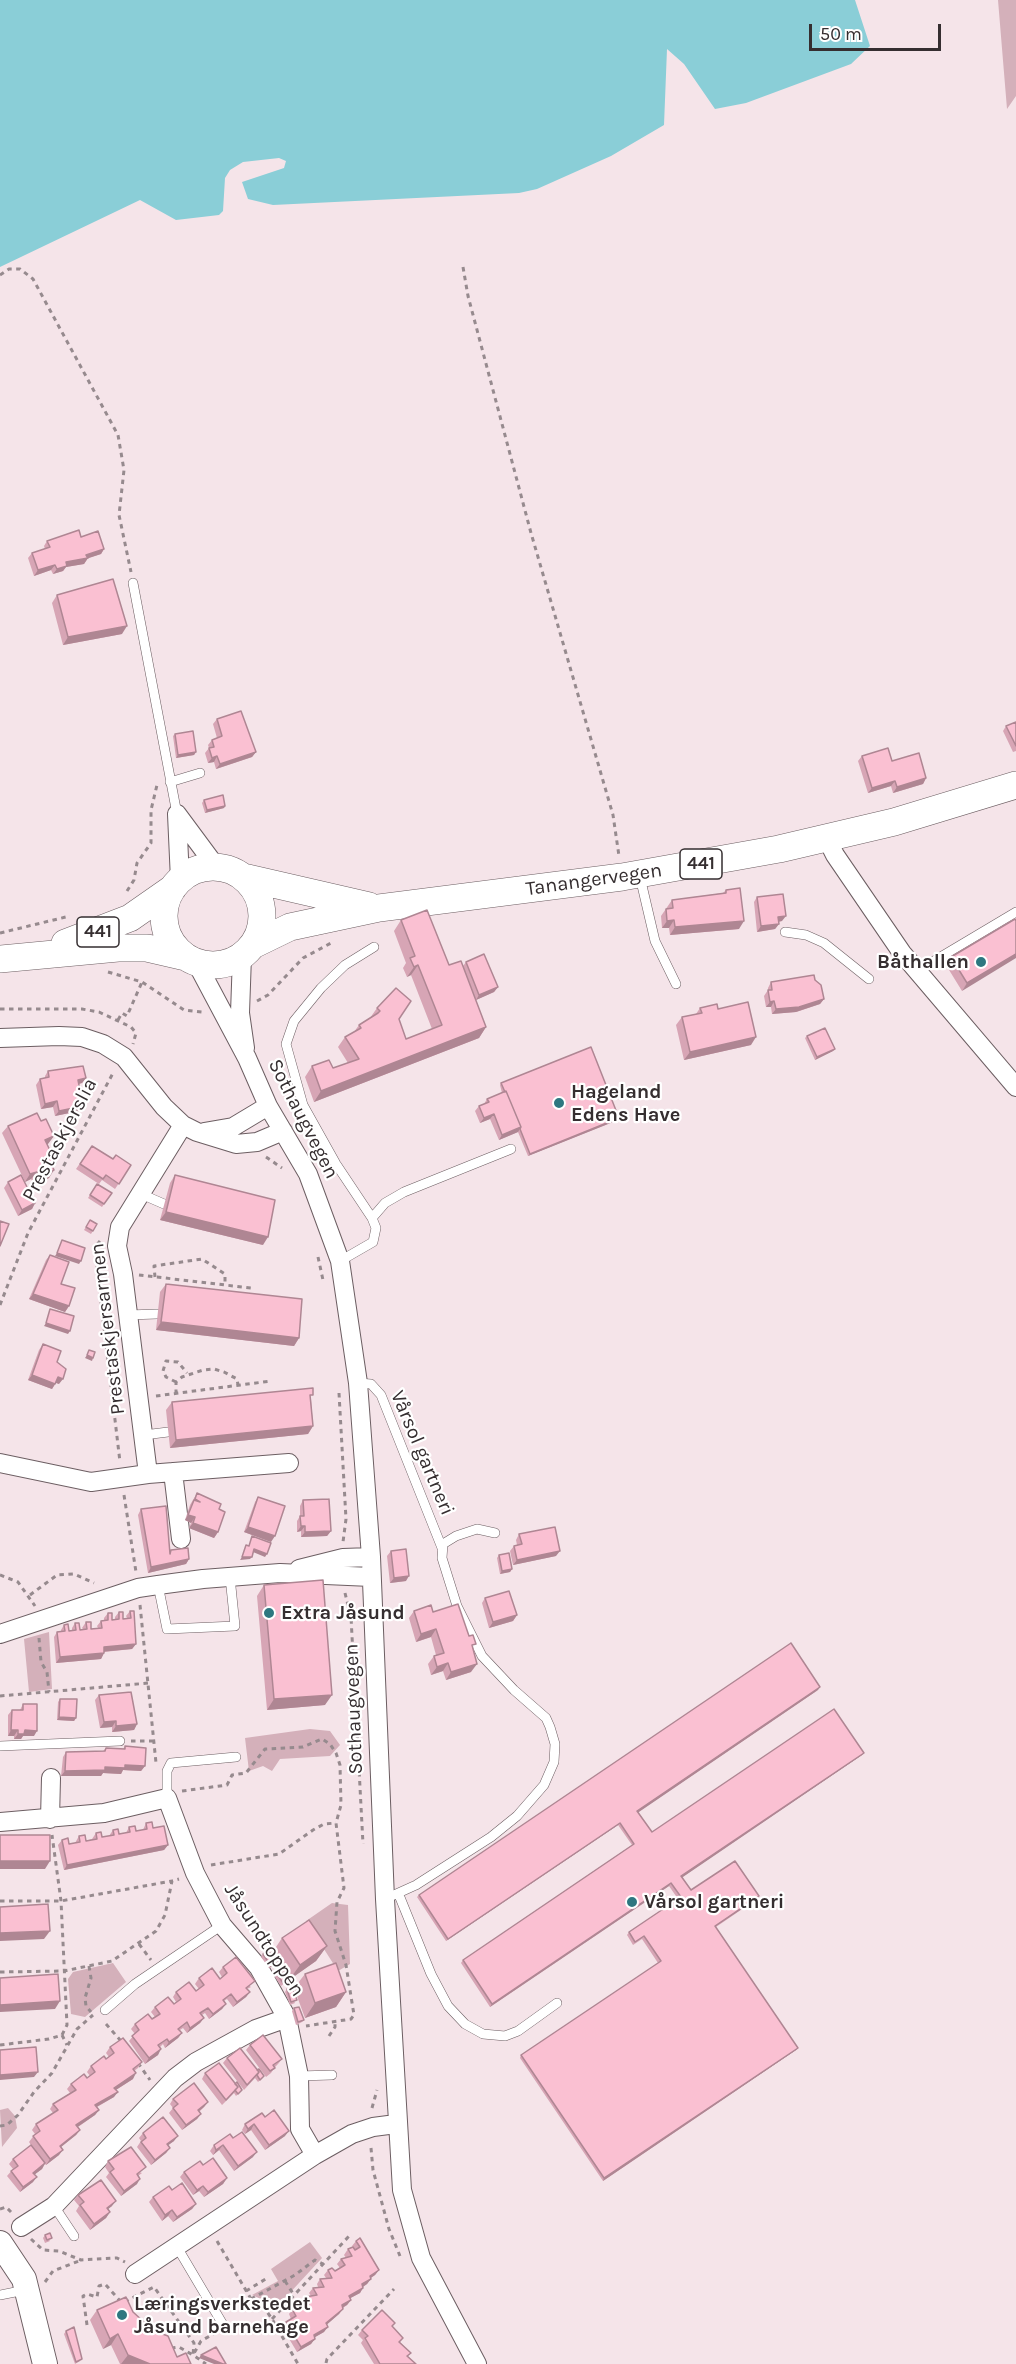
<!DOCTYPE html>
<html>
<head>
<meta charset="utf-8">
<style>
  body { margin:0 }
  #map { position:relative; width:1016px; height:2364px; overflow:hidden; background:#f5e4e9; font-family:Karla,sans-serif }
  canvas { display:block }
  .scale { position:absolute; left:809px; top:24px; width:132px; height:27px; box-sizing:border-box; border:3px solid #352e30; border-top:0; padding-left:8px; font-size:18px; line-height:21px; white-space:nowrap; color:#352e30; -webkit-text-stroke:4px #fff; paint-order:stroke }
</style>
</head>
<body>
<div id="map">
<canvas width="1016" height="2364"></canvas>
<div class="scale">50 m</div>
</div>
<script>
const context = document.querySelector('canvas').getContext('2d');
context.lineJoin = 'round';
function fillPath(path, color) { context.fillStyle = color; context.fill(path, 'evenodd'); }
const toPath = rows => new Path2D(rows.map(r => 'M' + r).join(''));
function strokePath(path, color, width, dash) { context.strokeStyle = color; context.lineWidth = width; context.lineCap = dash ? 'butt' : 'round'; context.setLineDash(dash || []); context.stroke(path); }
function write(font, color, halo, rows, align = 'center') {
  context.font = font + ' Karla,sans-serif'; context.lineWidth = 4.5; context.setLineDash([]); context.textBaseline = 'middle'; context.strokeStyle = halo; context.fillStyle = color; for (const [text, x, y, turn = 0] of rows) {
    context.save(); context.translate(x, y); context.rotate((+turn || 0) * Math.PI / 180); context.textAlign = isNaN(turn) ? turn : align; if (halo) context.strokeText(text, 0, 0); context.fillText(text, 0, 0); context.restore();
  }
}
const green = toPath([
  [998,0,1016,0,1016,96,1007,109],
  [49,1632,52,1689,29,1692,24,1639],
  [310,1729,330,1731,340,1745,330,1756,280,1759,272,1771,263,1766,249,1771,245,1738],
  [332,1903,348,1905,350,1964,338,1971,306,1921],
  [113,1963,126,1982,85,2017,71,2014,68,1979,73,1972],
  [8,2108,15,2116,17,2128,2,2147,0,2110],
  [310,2242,322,2258,275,2309,271,2309,263,2300,252,2295,278,2281,271,2269]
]);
const water = toPath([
  [0,0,855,0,870,46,851,64,746,103,715,109,684,64,667,49,664,125,611,156,537,189,519,193,273,205,248,199,242,182,284,168,286,161,279,158,243,162,230,170,225,178,223,211,219,215,176,220,140,200,0,267]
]);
const path = toPath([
  [463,267,468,296,531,533,613,815,619,856],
  [0,275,9,269,20,269,33,279,118,435,124,470,119,515,131,572],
  [127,891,134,880,137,863,151,843,151,810,157,785],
  [0,933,70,916],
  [108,972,142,982,184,1010,202,1012],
  [257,1001,268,995,303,958,331,943],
  [0,1009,82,1009,99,1012,131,1027,136,1033,133,1044],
  [118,1020,122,1013,127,1016,142,982],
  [266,1157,282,1168],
  [100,1241,95,1247,97,1268,120,1462],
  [318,1257,323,1280],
  [139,1275,251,1288],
  [155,1277,154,1266,202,1259,225,1274,225,1285],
  [0,1305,28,1233,113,1073],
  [176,1382,166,1377,163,1371,166,1361,178,1362,187,1373],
  [339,1393,346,1519,343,1542],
  [176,1394,176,1382,182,1377,203,1370,214,1369,224,1372,237,1379,238,1385],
  [156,1396,271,1381],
  [124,1495,136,1572],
  [0,1575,18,1582,35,1606],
  [345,1593,351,1617,363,1844],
  [30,1595,57,1575,74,1574,94,1583],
  [140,1605,156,1763],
  [39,1638,41,1662,47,1672,49,1692],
  [0,1696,149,1683],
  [131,1741,153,1741],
  [182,1791,227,1785,232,1775,246,1773,265,1749,303,1747,322,1739,330,1744,336,1753,340,1765,341,1805,336,1823,344,1888,337,1902,335,1931,346,1965,354,2015,351,2019,306,2026],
  [211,1865,279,1854,313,1830,324,1824,336,1823],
  [0,1901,61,1901,172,1881],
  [139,1944,151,1960],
  [89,1966,91,1978,85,1998,86,2006,91,2012],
  [0,1972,64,1971,112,1961,156,1931,165,1915,172,1881,179,1879],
  [106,2024,121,2041],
  [62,2035,67,2045],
  [329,2036,335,2027,335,2021],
  [0,2045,49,2039,62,2035,67,2025,61,1901,52,1835],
  [138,2063,150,2080],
  [372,2108,377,2090],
  [0,2126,7,2125,18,2115,34,2092,52,2073,77,2029,93,2015],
  [371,2148,373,2170,389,2229,400,2256],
  [0,2209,6,2207,11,2212],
  [31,2239,43,2250,59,2251,81,2260,117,2258,125,2262],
  [217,2241,251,2299,261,2303,272,2319,298,2364],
  [285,2281,294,2295],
  [45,2282,53,2271,79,2261],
  [246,2291,269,2277],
  [251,2299,295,2275,315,2260,323,2264],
  [272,2319,351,2234],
  [87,2325,83,2296,87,2294,97,2297,99,2286,105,2284,122,2303,154,2287,194,2343,193,2355,206,2364],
  [171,2348,179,2347,193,2355,201,2341,215,2333],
  [326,2363,327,2359,394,2289]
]);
const lane = toPath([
  [133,583,177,814],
  [170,782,200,773],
  [640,877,655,941,676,984],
  [785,932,806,935,824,943,869,979],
  [917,971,1016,912],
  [141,1194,164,1204],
  [372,1218,336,1164,303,1105,286,1044,294,1021,321,988,345,965,374,947],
  [340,1261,373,1242,376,1228,372,1218,385,1203,404,1192,511,1149],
  [128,1315,157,1314],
  [358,1383,371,1384,381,1395,442,1548],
  [144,1435,168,1432],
  [158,1585,167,1629,235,1626,230,1577],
  [0,1746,120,1741],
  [167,1798,167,1771,171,1763,236,1757],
  [399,1895,431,1974,448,2006,465,2024,483,2034,505,2036,518,2031,557,2003],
  [385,1899,416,1885,491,1837,517,1816,544,1785,554,1762,555,1744,550,1727,546,1718,514,1690,482,1656,457,1606,442,1558,443,1544,456,1536,477,1529,495,1533],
  [105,2010,135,1984,222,1925],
  [299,2076,332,2075],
  [54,2206,74,2236],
  [177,2247,225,2328],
  [0,2295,25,2290]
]);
const street = toPath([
  [177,814,217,868],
  [177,814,180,880],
  [826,837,835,855,902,953,1016,1087],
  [242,956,240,1013,245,1048],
  [196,962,247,1058,268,1106,308,1174,340,1261,358,1383,371,1557,385,1899,402,2190,421,2258,477,2364],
  [0,1038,59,1036,82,1037,103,1044,124,1057,164,1107,183,1125,197,1132,236,1144,257,1142,283,1131],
  [204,1132,233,1127,268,1106],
  [0,1463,91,1482,148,1474,289,1463],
  [173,1472,181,1539],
  [148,1474,123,1274,117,1246,120,1227,183,1125],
  [299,1569,343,1558,371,1557],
  [0,1634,138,1588,158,1585,203,1579,280,1573,371,1577],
  [50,1819,51,1778],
  [0,1822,104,1813,167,1798,195,1873,222,1925,259,1968,287,2018,299,2076,300,2129,315,2155],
  [21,2227,54,2206,175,2078,196,2062,256,2029,287,2018],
  [135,2274,315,2155,352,2134,373,2127,396,2124]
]);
const secondary = toPath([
  [0,2243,24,2279,45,2364]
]);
const primary = toPath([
  '164 916a49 49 0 1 1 98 0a49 49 0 1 1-98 0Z',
  [243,877,369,906],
  [65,943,130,918,173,888],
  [253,945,290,927,379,908,622,877,779,849,894,822,1016,785],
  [0,959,118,948,147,948,186,957]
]);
const wall = toPath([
  [81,537,104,549,101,554,88,558,84,564,66,567,63,571,53,574,51,570,34,576,28,558,32,553,45,549,44,546,47,541],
  [57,595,122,634,63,645,52,603],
  [217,719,256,752,252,757,216,769,214,762,208,763,205,753,209,748,208,745,212,740,217,738,213,724],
  [1016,722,1016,751,1013,752,1003,731,1006,726],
  [175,734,196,752,194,755,176,758,173,736],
  [862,756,892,761,926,778,923,784,893,793,891,786,868,793,858,761],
  [204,800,225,806,224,808,205,813,202,803],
  [726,890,739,929,670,935,669,928,662,928,661,916,672,900,723,893],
  [757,897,782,921,779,922,779,924,775,929,757,932,754,902],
  [1015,919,962,991,946,965,951,957],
  [401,920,449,965,463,966,466,962,498,987,494,992,476,1000,486,1027,479,1038,314,1102,305,1077,312,1066,333,1068,348,1063,338,1047,345,1037,354,1032,359,1025,370,1018,377,1008,399,1019,406,1039,432,1029,411,975,407,977,403,968,406,963,394,931],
  [815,980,824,999,820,1004,796,1012,772,1014,771,1007,766,1007,764,996,768,990,768,988,771,982],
  [700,1008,751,1045,684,1060,676,1025,682,1017,696,1014],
  [807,1036,833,1051,815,1060,805,1038],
  [48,1071,86,1078,82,1083,79,1084,79,1111,55,1116,53,1107,41,1109,36,1085,40,1079,45,1078,45,1076],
  [501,1083,618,1120,528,1156,518,1132,499,1140,490,1119,480,1123,475,1111,479,1106,484,1104,487,1099,502,1093,500,1085],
  [41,1121,54,1136,47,1144,53,1167,49,1178,34,1185,31,1179,25,1182,2,1133,8,1126],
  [92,1146,113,1159,131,1165,115,1189,102,1180,99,1184,76,1169],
  [175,1175,263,1245,160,1220,170,1183],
  [8,1182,35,1203,32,1209,18,1216,4,1188],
  [97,1184,112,1193,102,1207,88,1198],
  [90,1220,97,1224,91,1234,84,1230],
  [50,1255,69,1306,65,1312,29,1299,46,1260],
  [166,1284,299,1338,294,1346,156,1330,160,1292],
  [43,1344,57,1362,59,1384,56,1383,52,1389,28,1380,39,1350],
  [311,1399,313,1426,308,1434,170,1448,166,1410,172,1402],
  [197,1493,219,1509,218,1532,214,1538,189,1528,191,1523,185,1520,190,1505],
  [258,1497,271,1542,244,1532,255,1502],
  [303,1500,331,1531,327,1536,301,1537,301,1531,297,1532,297,1521,300,1516,300,1506],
  [141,1509,170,1551,171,1550,189,1559,186,1564,148,1573,138,1515],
  [519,1534,556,1556,513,1565,510,1551,514,1546,517,1545,516,1540],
  [391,1551,406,1581,390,1583,387,1556],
  [499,1555,512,1569,510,1572,500,1574,497,1558],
  [264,1585,325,1705,267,1710,257,1596],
  [485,1598,517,1615,513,1621,489,1628,482,1603],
  [130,1611,136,1644,132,1649,104,1652,104,1653,101,1659,56,1663,54,1637,57,1632,61,1631,61,1630,64,1625,69,1631,72,1631,72,1628,75,1623,80,1630,83,1629,82,1628,86,1622,91,1629,98,1628,97,1626,101,1621,104,1620,104,1618,108,1613,112,1620,115,1619,115,1617,119,1612,123,1619,127,1618,126,1616],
  [414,1611,433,1612,472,1648,471,1672,446,1680,443,1671,431,1675,428,1664,434,1656,436,1655,431,1637,416,1642,409,1618],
  [818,1690,638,1812,652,1832,864,1753,862,1755,682,1877,691,1890,759,1896,757,1899,716,1927,798,2048,796,2050,603,2181,520,2058,521,2055,658,1963,642,1939,633,1945,627,1935,629,1932,678,1899,669,1886,490,2007,461,1963,463,1960,632,1845,618,1825,446,1941,417,1897,419,1895],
  [99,1695,137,1724,134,1730,112,1732,112,1727,100,1728,95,1700],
  [60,1699,76,1718,74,1721,57,1720,58,1702],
  [23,1704,34,1736,23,1736,21,1739,14,1739,14,1736,8,1736,8,1715,12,1710,20,1710],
  [125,1746,145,1766,141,1771,123,1770,121,1774,103,1773,101,1776,61,1776,63,1757,66,1752,103,1751,106,1748,123,1749],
  [146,1823,153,1828,168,1845,164,1850,64,1870,58,1845,62,1840,69,1844,75,1843,79,1836,86,1841,92,1839,96,1833,102,1837,109,1836,113,1830,119,1834,126,1833,129,1827,136,1831,143,1830],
  [282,1938,327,1946,316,1961,289,1980,272,1953],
  [263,1954,275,1965,269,1968,261,1957],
  [223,1967,251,1987,247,1989,250,1992,246,1997,233,2007,227,1999,224,2001,226,2004,222,2009,209,2019,205,2013,202,2015,204,2018,200,2023,187,2033,183,2028,180,2030,182,2033,178,2038,165,2048,163,2044,160,2047,158,2055,145,2064,129,2041,135,2034,131,2029,135,2024,152,2019,155,2017,151,2012,155,2007,174,2004,176,2002,173,1997,176,1992,196,1991,199,1989,195,1984,199,1978,220,1979,222,1977,219,1972],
  [275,1971,286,1982,281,1986,273,1974],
  [305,1974,346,1992,336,2007,305,2018,294,1988],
  [287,1989,295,2003,290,2005,285,1992],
  [294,2008,304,2020,302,2022,296,2025,292,2011],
  [250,2045,282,2059,278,2064,275,2067,271,2073,266,2077,246,2050],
  [110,2047,142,2062,138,2068,134,2071,133,2079,116,2090,114,2097,97,2107,99,2110,95,2115,78,2127,80,2130,76,2135,61,2147,59,2155,46,2165,45,2164,42,2169,35,2174,33,2182,20,2192,7,2176,13,2169,9,2164,13,2159,31,2145,29,2142,35,2134,32,2130,36,2124,53,2113,50,2109,53,2104,70,2093,67,2089,71,2084,87,2078,90,2076,87,2072,91,2066,109,2057,106,2053],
  [227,2058,257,2070,264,2076,258,2082,255,2078,244,2090,223,2063],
  [205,2073,235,2084,242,2090,236,2096,234,2093,222,2105,202,2079],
  [173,2099,208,2102,204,2107,199,2112,201,2114,197,2119,182,2130,169,2113,173,2108,170,2104],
  [265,2117,285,2136,265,2150,251,2130,245,2134,242,2130,245,2124],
  [143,2133,174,2141,168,2145,170,2148,166,2153,151,2165,137,2147,141,2141,139,2138],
  [233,2138,253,2157,234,2171,219,2150,213,2155,210,2151,214,2145],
  [108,2161,142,2173,138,2176,137,2184,121,2196,106,2177,109,2173,105,2167],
  [203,2165,227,2178,223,2184,204,2197,199,2191,193,2195,180,2177,184,2172],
  [172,2190,196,2204,192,2209,173,2222,168,2216,162,2221,149,2202,153,2197],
  [78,2195,112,2206,108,2209,110,2212,106,2218,90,2230,76,2211,79,2206,74,2200],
  [45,2235,50,2241,45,2243,43,2238],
  [356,2241,379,2270,375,2275,371,2278,367,2284,363,2287,360,2293,350,2298,351,2300,347,2305,343,2308,339,2314,327,2324,324,2332,315,2337,311,2344,297,2352,282,2327,286,2322,291,2319,289,2314,292,2309,299,2310,304,2307,302,2303,305,2297,311,2296,309,2293,313,2288,318,2287,317,2284,320,2279,326,2278,324,2275,328,2270,335,2271,340,2268,337,2264,341,2259,346,2258,344,2255,348,2249,353,2247,352,2246],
  [97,2310,133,2312,177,2357,191,2364,120,2364,111,2345,103,2349,90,2320],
  [392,2327,403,2338,400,2342,411,2353,408,2356,416,2364,374,2364,361,2343,363,2340,358,2335,362,2330],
  [66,2331,80,2361,75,2364,64,2334]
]);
const shadedWall = toPath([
  [104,549,101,554,86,559,88,558,84,564,66,567,63,571,53,574,57,569,66,562],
  [55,565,51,570,34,576,38,570],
  [127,626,122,634,63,645,68,637],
  [196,752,194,755,176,758,178,755],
  [256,752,252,757,216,769,220,764],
  [217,756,214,762,208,763,212,758],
  [926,778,923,784,893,793,897,787],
  [895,781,891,786,868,793,872,788],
  [225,806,224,808,205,813,207,810],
  [786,916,782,921,774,922,778,917],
  [674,920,669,928,662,928,667,921],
  [744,921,739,929,670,935,675,927],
  [779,924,775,929,757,932,761,926],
  [1016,954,1016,958,962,991,967,983],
  [418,965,411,975,407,977,414,967],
  [498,987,494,992,476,1000,479,995],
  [824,999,820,1004,796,1012,772,1014,776,1009],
  [774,1001,771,1007,766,1007,770,1002],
  [486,1027,479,1038,314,1102,321,1091],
  [756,1037,751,1045,684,1060,690,1052],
  [835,1049,833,1051,815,1060,817,1057],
  [86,1078,82,1083,74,1085,78,1080],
  [57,1101,53,1107,41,1109,45,1104],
  [83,1106,79,1111,55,1116,59,1111],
  [494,1114,490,1119,480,1123,484,1118],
  [619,1118,618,1120,528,1156,530,1154],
  [521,1127,518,1132,499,1140,502,1135],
  [54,1136,48,1144,40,1148,45,1140],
  [54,1170,49,1178,34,1185,40,1177],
  [37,1172,31,1179,25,1182,30,1174],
  [35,1203,32,1209,18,1216,22,1210],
  [166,1212,268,1237,263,1245,160,1220],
  [57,1253,81,1261,79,1264,55,1256],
  [33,1294,69,1306,65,1312,29,1299],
  [161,1322,299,1338,294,1346,156,1330],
  [46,1323,70,1331,68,1334,44,1326],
  [87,1355,93,1358,92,1361,85,1358],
  [32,1375,55,1384,52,1389,28,1380],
  [58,1377,63,1379,59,1384,54,1382],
  [313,1426,308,1434,170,1448,176,1440],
  [188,1515,195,1517,191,1523,185,1520],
  [193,1523,218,1532,214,1538,189,1528],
  [301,1526,305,1526,301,1531,297,1532],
  [248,1527,275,1536,271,1542,244,1532],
  [331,1531,327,1536,301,1537,305,1532],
  [254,1549,267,1554,265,1557,253,1552],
  [560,1551,556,1556,513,1565,517,1560],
  [242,1557,252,1557,250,1559,240,1560],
  [189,1559,186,1564,148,1573,151,1567],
  [512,1569,510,1572,500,1574,502,1571],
  [409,1576,406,1581,390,1583,394,1578],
  [517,1615,513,1621,489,1628,493,1622],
  [436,1629,431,1637,416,1642,421,1634],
  [136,1644,132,1649,100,1652,104,1647],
  [104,1653,101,1659,56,1663,60,1657],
  [448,1663,443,1671,431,1675,437,1667],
  [477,1664,471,1672,446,1680,451,1672],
  [820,1687,818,1690,636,1814,637,1811],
  [332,1695,325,1705,267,1710,274,1699],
  [59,1717,76,1718,74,1721,57,1720],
  [116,1721,112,1727,100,1728,104,1722],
  [137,1724,134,1730,112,1732,116,1726],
  [11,1730,18,1730,14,1736,8,1736],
  [25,1730,37,1731,34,1736,23,1736,21,1739,14,1739,18,1734],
  [864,1753,862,1755,680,1879,681,1876],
  [125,1765,145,1766,141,1771,123,1770,121,1774,103,1773,101,1776,61,1776,65,1771],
  [620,1823,618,1825,446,1941,448,1939],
  [168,1845,164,1850,64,1870,67,1865],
  [0,1861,50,1861,45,1869,0,1869],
  [671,1883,669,1886,490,2007,492,2004],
  [759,1896,757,1899,713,1928,715,1926],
  [50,1931,44,1939,0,1941,0,1933],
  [327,1946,316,1961,289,1980,300,1965],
  [250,1992,246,1997,233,2007,237,2002],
  [346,1992,336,2007,305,2018,315,2003],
  [60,2001,55,2009,0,2012,0,2005],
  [226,2004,222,2009,209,2019,213,2014],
  [204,2018,200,2023,187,2033,190,2028],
  [182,2033,178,2038,165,2048,169,2042],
  [798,2048,796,2050,603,2181,604,2178],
  [161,2049,158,2055,145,2064,149,2058],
  [38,2072,34,2077,0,2080,0,2075],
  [136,2073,133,2079,111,2093,114,2088],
  [118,2092,114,2097,91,2110,95,2105],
  [208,2102,204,2107,194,2115,198,2110],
  [99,2110,95,2115,73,2130,76,2125],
  [201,2114,197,2119,182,2130,186,2125],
  [254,2124,251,2130,245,2134,248,2129],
  [80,2130,76,2135,56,2151,60,2146],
  [289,2131,285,2136,265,2150,269,2145],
  [178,2136,174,2141,163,2149,167,2144],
  [223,2145,219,2150,213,2155,216,2150],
  [170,2148,166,2153,151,2165,155,2160],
  [63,2150,59,2155,46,2165,50,2159],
  [257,2152,253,2157,234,2171,238,2166],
  [45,2163,42,2169,30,2178,33,2173],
  [37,2177,33,2182,20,2192,23,2187],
  [227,2178,223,2184,204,2197,208,2192],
  [140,2179,137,2184,121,2196,124,2191],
  [203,2186,199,2191,193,2195,197,2190],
  [116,2201,112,2206,103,2213,107,2208],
  [196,2204,192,2209,173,2222,177,2217],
  [172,2210,168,2216,162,2221,165,2215],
  [110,2212,106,2218,90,2230,94,2224],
  [379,2270,375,2275,366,2281,370,2276],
  [371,2279,367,2284,358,2290,362,2284],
  [363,2288,360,2293,345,2301,349,2296],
  [351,2300,347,2305,338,2310,342,2305],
  [343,2309,339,2314,323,2328,326,2323],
  [328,2327,324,2332,310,2340,314,2335],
  [118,2334,111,2345,103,2349,110,2339],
  [315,2339,311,2344,297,2352,301,2347],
  [128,2355,150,2364,121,2364],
  [201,2355,223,2364,214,2364,199,2358]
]);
const building = toPath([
  [79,530,81,537,98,531,104,549,86,555,88,558,66,562,67,566,57,569,55,565,38,570,32,553,50,547,47,541,79,530],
  [113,579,127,626,68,637,57,595,113,579],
  [241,711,256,752,220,764,217,756,212,758,209,748,214,747,212,740,222,736,217,719,241,711],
  [1016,722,1016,746,1006,726,1016,722],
  [193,731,196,752,178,755,175,734,193,731],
  [888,748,892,761,919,753,926,778,897,787,895,781,872,788,862,756,888,748],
  [223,795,225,806,207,810,204,800,223,795],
  [740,888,744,921,675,927,674,920,667,921,666,909,673,908,672,900,726,893,726,890,740,888],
  [783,894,786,916,778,917,779,924,761,926,757,897,783,894],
  [427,910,449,965,461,961,486,1027,321,1091,312,1066,329,1060,333,1068,359,1059,345,1037,361,1028,359,1025,378,1013,380,1011,377,1008,396,988,411,1001,399,1019,406,1039,442,1025,418,965,414,967,410,958,415,956,401,920,427,910],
  [1015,919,1016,921,1016,954,967,983,951,957,1015,919],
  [484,954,498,987,479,995,466,962,484,954],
  [814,975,815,980,821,985,824,999,799,1007,776,1009,774,1001,770,1002,768,990,772,990,771,982,814,975],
  [748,1002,756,1037,690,1052,682,1017,702,1013,700,1008,717,1004,718,1009,748,1002],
  [825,1028,835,1049,817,1057,807,1036,825,1028],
  [591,1047,619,1118,530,1154,520,1129,521,1127,506,1091,505,1092,501,1083,591,1047],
  [83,1066,86,1078,78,1080,83,1106,59,1111,57,1101,45,1104,40,1079,49,1077,48,1071,83,1066],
  [506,1091,521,1127,502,1135,494,1114,484,1118,479,1106,489,1102,487,1099,506,1091],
  [37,1113,41,1121,46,1119,54,1136,45,1140,56,1163,52,1165,54,1170,40,1177,37,1172,30,1174,8,1126,37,1113],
  [92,1146,113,1159,116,1155,131,1165,119,1184,106,1175,103,1179,80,1164,92,1146],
  [21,1175,35,1203,22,1210,8,1182,21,1175],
  [175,1175,275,1200,268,1237,166,1212,175,1175],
  [97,1184,112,1193,104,1204,90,1195,97,1184],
  [90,1220,97,1224,93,1231,86,1227,90,1220],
  [0,1221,9,1224,0,1246,0,1221],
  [62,1240,85,1248,81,1261,57,1253,62,1240],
  [50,1255,69,1262,61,1284,75,1288,69,1306,33,1294,50,1255],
  [166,1284,302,1299,299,1338,161,1322,166,1284],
  [50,1309,74,1316,70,1331,46,1323,50,1309],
  [43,1344,61,1351,57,1362,66,1369,63,1379,58,1377,55,1384,32,1375,43,1344],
  [89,1350,95,1352,93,1358,87,1355,89,1350],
  [313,1388,313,1395,310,1395,313,1426,176,1440,172,1402,313,1388],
  [197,1493,221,1504,219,1509,225,1512,218,1532,193,1523,195,1517,188,1515,194,1500,200,1502,195,1499,197,1493],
  [258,1497,285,1506,275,1536,248,1527,258,1497],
  [329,1499,331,1531,305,1532,305,1526,301,1526,300,1516,304,1516,303,1500,329,1499],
  [166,1506,170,1554,171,1550,188,1548,189,1559,151,1567,141,1509,166,1506],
  [555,1527,560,1551,517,1560,514,1546,522,1544,519,1534,555,1527],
  [252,1536,271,1543,267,1554,254,1549,252,1557,242,1557,246,1545,249,1546,252,1536],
  [406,1549,409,1576,394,1578,391,1551,406,1549],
  [509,1553,512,1569,502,1571,499,1555,509,1553],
  [323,1580,332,1695,274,1699,264,1585,323,1580],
  [509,1591,517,1615,493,1622,485,1598,509,1591],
  [458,1604,469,1636,473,1635,476,1644,472,1645,477,1664,451,1672,448,1663,437,1667,434,1656,444,1653,436,1629,421,1634,414,1611,431,1605,433,1612,458,1604],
  [130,1611,134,1611,136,1644,104,1647,104,1653,60,1657,57,1632,65,1631,64,1625,68,1624,69,1631,76,1630,75,1623,79,1623,80,1630,87,1629,86,1622,91,1622,91,1629,102,1628,101,1621,108,1620,108,1613,112,1613,112,1620,119,1619,119,1612,123,1612,123,1619,131,1618,130,1611],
  [791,1643,820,1687,637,1811,652,1832,834,1709,864,1753,681,1876,691,1890,735,1861,759,1896,715,1926,798,2048,604,2178,521,2055,661,1961,644,1936,635,1942,629,1932,681,1897,671,1883,492,2004,463,1960,634,1844,620,1823,448,1939,419,1895,791,1643],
  [131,1692,137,1724,116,1726,116,1721,104,1722,99,1695,131,1692],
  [60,1699,77,1699,76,1718,59,1717,60,1699],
  [23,1704,37,1704,37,1731,25,1730,24,1734,18,1734,18,1730,11,1730,12,1710,23,1710,23,1704],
  [125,1746,146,1748,145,1766,125,1765,125,1768,105,1767,105,1770,65,1771,66,1752,105,1751,106,1748,125,1749,125,1746],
  [152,1822,153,1828,164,1826,168,1845,67,1865,62,1840,68,1838,69,1844,80,1842,79,1836,85,1835,86,1841,97,1839,96,1833,101,1832,102,1837,114,1835,113,1830,118,1829,119,1834,130,1832,129,1827,135,1826,136,1831,147,1829,146,1823,152,1822],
  [0,1835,50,1835,50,1861,0,1861,0,1835],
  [48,1904,50,1931,0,1933,0,1907,48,1904],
  [309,1920,327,1946,300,1965,282,1938,309,1920],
  [268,1950,276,1962,271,1966,263,1954,268,1950],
  [236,1957,255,1981,246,1988,250,1992,237,2002,231,1994,223,2000,226,2004,213,2014,208,2008,200,2013,204,2018,190,2028,187,2022,178,2029,182,2033,169,2042,167,2039,158,2045,161,2049,149,2058,132,2036,139,2030,135,2024,148,2014,152,2019,160,2014,155,2007,168,1997,174,2004,181,1999,176,1992,189,1982,196,1991,204,1985,199,1978,212,1968,220,1979,227,1973,223,1967,236,1957],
  [336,1963,346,1992,315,2003,305,1974,336,1963],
  [280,1968,288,1980,283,1983,275,1971,280,1968],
  [58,1974,60,2001,0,2005,0,1978,58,1974],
  [292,1987,297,2000,291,2002,287,1989,292,1987],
  [299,2007,304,2020,298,2022,294,2008,299,2007],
  [263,2035,282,2059,273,2065,275,2068,270,2071,250,2045,263,2035],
  [123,2038,142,2062,133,2069,136,2073,114,2088,118,2092,95,2105,99,2110,76,2125,80,2130,60,2146,63,2150,50,2159,33,2136,40,2131,36,2124,58,2110,53,2104,76,2090,71,2084,84,2074,87,2078,95,2072,91,2066,104,2056,106,2059,114,2053,110,2047,123,2038],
  [36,2047,38,2072,0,2075,0,2050,36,2047],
  [240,2048,259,2072,247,2085,227,2058,240,2048],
  [219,2063,238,2087,226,2100,205,2073,219,2063],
  [259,2069,264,2076,260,2080,257,2075,259,2072,257,2070,259,2069],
  [237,2082,242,2090,238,2094,235,2090,238,2087,235,2084,237,2082],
  [194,2083,208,2102,198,2110,201,2114,186,2125,173,2108,178,2104,173,2099,194,2083],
  [274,2110,289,2131,269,2145,254,2124,248,2129,245,2124,262,2113,265,2117,274,2110],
  [163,2117,178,2136,167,2144,170,2148,155,2160,141,2142,146,2138,143,2133,163,2117],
  [242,2132,257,2152,238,2166,223,2145,216,2150,214,2145,230,2134,233,2138,242,2132],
  [31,2145,45,2163,33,2173,37,2177,23,2187,11,2171,18,2166,13,2159,31,2145],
  [131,2147,146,2167,137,2174,140,2179,124,2191,110,2172,114,2169,108,2161,131,2147],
  [213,2158,227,2178,208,2192,203,2186,197,2190,184,2172,200,2161,203,2165,213,2158],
  [101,2180,116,2201,107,2208,110,2212,94,2224,80,2205,84,2202,78,2195,101,2180],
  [182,2183,196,2204,177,2217,172,2210,165,2215,153,2197,169,2186,172,2190,182,2183],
  [50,2233,52,2238,47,2240,45,2235,50,2233],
  [360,2238,379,2270,370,2276,371,2279,362,2284,363,2288,349,2296,351,2300,342,2305,343,2309,326,2323,328,2327,314,2335,315,2339,301,2347,286,2322,296,2316,292,2309,297,2306,299,2310,309,2304,305,2297,317,2295,313,2288,324,2287,320,2279,332,2278,328,2270,332,2268,335,2271,345,2265,341,2259,352,2256,348,2249,353,2247,355,2250,360,2247,356,2241,360,2238],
  [126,2297,133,2312,154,2331,168,2336,177,2357,186,2353,191,2364,150,2364,128,2355,118,2334,110,2339,97,2310,126,2297],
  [382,2310,395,2323,392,2326,403,2338,399,2342,411,2353,407,2356,416,2364,380,2364,365,2338,368,2336,362,2330,382,2310],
  [74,2327,82,2359,76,2362,66,2331,74,2327],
  [216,2347,226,2364,223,2364,201,2355,216,2347]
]);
const markers = [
  [981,962,6,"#2e7780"],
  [559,1103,6,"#2e7780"],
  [269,1613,6,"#2e7780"],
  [632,1902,6,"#2e7780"],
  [122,2315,6,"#2e7780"]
];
const shields = [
  [701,864,42],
  [98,932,42]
];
const shieldNames = [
  ["441",701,864],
  ["441",98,932]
];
const streetNames = [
  ["Tanangervegen",594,880,-8],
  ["Sothaugvegen",303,1119,63],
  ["Prestaskjerslia",60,1140,-62],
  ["Prestaskjersarmen",108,1329,-97],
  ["Vårsol gartneri",422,1453,67],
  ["Sothaugvegen",354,1709,-92],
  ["Jåsundtoppen",264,1940,57]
];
const poiNames = [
  ["Båthallen",969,962,"right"],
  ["Hageland",571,1092],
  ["Edens Have",571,1115],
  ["Extra Jåsund",281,1613],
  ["Vårsol gartneri",644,1902],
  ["Læringsverkstedet",134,2304],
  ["Jåsund barnehage",134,2327]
];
fillPath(green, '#d4b0ba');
fillPath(water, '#8aced7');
strokePath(lane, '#6c5e62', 10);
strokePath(street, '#6c5e62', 20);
strokePath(secondary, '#6c5e62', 26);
strokePath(primary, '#6c5e62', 28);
strokePath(path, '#968a8e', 3, [4.5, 4.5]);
strokePath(lane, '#fff', 9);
strokePath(street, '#fff', 18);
strokePath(secondary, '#fff', 24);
strokePath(primary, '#fff', 27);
fillPath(wall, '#d7a5b5');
fillPath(shadedWall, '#af8693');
fillPath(building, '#fac0d2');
strokePath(building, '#af8693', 1.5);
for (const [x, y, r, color] of markers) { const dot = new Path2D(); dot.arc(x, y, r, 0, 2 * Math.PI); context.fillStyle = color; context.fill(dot); strokePath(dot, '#fff', 2); }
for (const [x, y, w] of shields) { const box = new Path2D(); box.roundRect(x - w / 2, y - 15, w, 30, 4.5); context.fillStyle = '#fff'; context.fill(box); strokePath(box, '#352e30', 1.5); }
write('bold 18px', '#352e30', null, shieldNames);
write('20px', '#352e30', '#fff', streetNames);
write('bold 20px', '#352e30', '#fff', poiNames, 'left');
</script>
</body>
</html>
